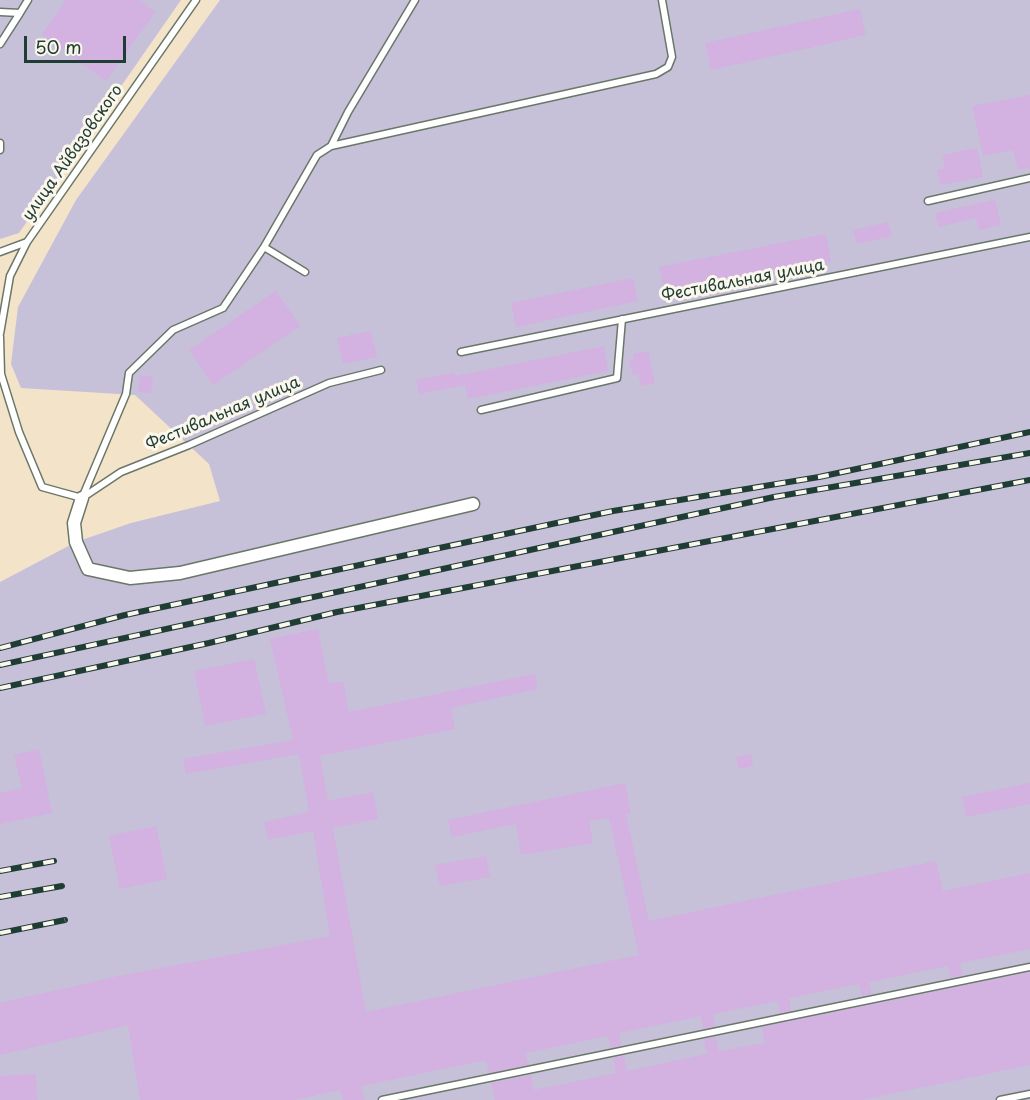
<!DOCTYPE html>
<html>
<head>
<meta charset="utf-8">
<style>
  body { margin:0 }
  #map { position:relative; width:1030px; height:1100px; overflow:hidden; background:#f3e3c8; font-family:"Playpen Sans",sans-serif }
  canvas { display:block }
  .scale { position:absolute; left:24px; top:36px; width:102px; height:27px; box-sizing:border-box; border:3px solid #1f3d34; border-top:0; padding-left:8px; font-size:18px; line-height:21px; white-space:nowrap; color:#1f3d34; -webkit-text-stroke:4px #fbf7ec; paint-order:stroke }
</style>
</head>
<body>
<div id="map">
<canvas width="1030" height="1100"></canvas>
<div class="scale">50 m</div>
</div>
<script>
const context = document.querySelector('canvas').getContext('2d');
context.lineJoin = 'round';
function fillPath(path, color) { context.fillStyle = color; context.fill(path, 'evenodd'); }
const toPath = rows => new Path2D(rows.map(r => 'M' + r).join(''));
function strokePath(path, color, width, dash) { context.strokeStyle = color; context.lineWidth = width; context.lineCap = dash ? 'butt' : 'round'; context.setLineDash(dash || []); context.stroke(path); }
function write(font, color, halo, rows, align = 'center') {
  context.font = font + ' "Playpen Sans",sans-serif'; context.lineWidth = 6; context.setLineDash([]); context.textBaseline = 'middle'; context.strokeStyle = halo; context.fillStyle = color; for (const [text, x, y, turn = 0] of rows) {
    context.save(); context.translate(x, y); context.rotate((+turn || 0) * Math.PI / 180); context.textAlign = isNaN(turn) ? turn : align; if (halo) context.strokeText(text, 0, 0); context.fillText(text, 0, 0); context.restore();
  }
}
const industrial = toPath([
  [0,0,181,0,19,233,0,239],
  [220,0,1030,0,1030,1100,0,1100,0,582,76,542,131,523,220,501,209,464,135,395,21,388,11,364,18,307,76,200]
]);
const building = toPath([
  [66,0,139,0,155,12,106,81,42,34],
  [860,9,866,35,711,70,705,43],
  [1030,95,1030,168,1018,170,1013,150,983,156,972,106],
  [977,148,983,177,940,185,937,170,945,168,942,155],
  [995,200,1001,225,979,230,976,218,939,227,935,213],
  [888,222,892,236,857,244,853,230],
  [826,234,831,262,665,295,659,267],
  [633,278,638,301,516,327,511,303],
  [276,291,300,326,213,385,189,350],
  [371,331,377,357,343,364,337,338],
  [604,346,608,371,468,399,465,385,419,394,416,380,455,372,455,376],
  [648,351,655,383,641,386,638,374,633,375,629,360,634,359,633,354],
  [140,375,153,377,151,393,138,392],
  [318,629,329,684,343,681,349,712,535,674,538,689,451,708,455,729,320,756,328,801,373,792,378,819,333,828,366,1012,639,955,609,818,589,821,593,843,521,855,516,824,452,837,448,820,625,783,631,813,626,814,649,921,936,861,943,891,1030,873,1030,949,960,963,963,975,951,978,948,966,869,982,872,994,862,996,859,984,789,998,791,1011,780,1013,778,1001,713,1014,715,1026,703,1029,701,1016,619,1033,621,1046,611,1048,608,1036,525,1053,528,1065,489,1073,486,1060,361,1086,365,1100,343,1100,340,1090,294,1100,140,1100,128,1025,0,1055,0,1003,119,976,330,936,313,831,268,840,264,822,309,812,299,754,186,774,183,759,293,740,270,639],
  [254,659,266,714,205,726,194,671],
  [39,749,52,813,0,824,0,793,22,788,14,755],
  [751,754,753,766,739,769,736,757],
  [1030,783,1030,804,966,817,962,797],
  [156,826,167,879,120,889,109,836],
  [486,856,490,877,440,886,435,865],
  [1030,972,1030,1065,861,1100,495,1100,491,1083,531,1075,534,1090,616,1073,613,1058,624,1056,627,1071,707,1054,704,1039,716,1037,719,1051,765,1043,762,1027],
  [36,1074,37,1100,0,1100,0,1076]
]);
const service = toPath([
  [0,12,20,13,28,0],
  [0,44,20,13],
  [0,143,0,150],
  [331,146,656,74,668,67,672,57,662,0],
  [928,201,1030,178],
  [0,252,27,242],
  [305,272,264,247,317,155,331,146,348,112,415,0],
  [0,334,10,276,27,242,196,0],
  [0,337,1,374,19,432,42,487,82,498],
  [461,352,1030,237],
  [481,410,617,378,622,319],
  [82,498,121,472,189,445,329,383,381,370],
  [82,498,126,394,129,373,173,330,223,308,264,247],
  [382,1100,1030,967],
  [1000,1100,1030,1094]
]);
const minor = toPath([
  [82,498,74,523,76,542,88,569,130,578,180,573,473,504]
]);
const rail = toPath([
  [0,648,125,615,613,511,819,477,1030,432],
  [0,665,774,497,1030,453],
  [0,688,209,643,337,612,1030,480],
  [0,871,54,861],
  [0,897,62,886],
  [0,933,65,920]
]);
const streetNames = [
  ["улица Айвазовского",73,153,-55],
  ["Фестивальная улица",743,281,-11],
  ["Фестивальная улица",223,414,-23]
];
fillPath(industrial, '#c6c0d9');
fillPath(building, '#d3b1e1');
strokePath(service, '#697768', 9);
strokePath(minor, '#697768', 15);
strokePath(service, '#fff', 6);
strokePath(minor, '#fff', 12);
strokePath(rail, '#1f3d34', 6);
strokePath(rail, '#fbf7ec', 4, [11]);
write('16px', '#1f3d34', '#fbf7ec', streetNames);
</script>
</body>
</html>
